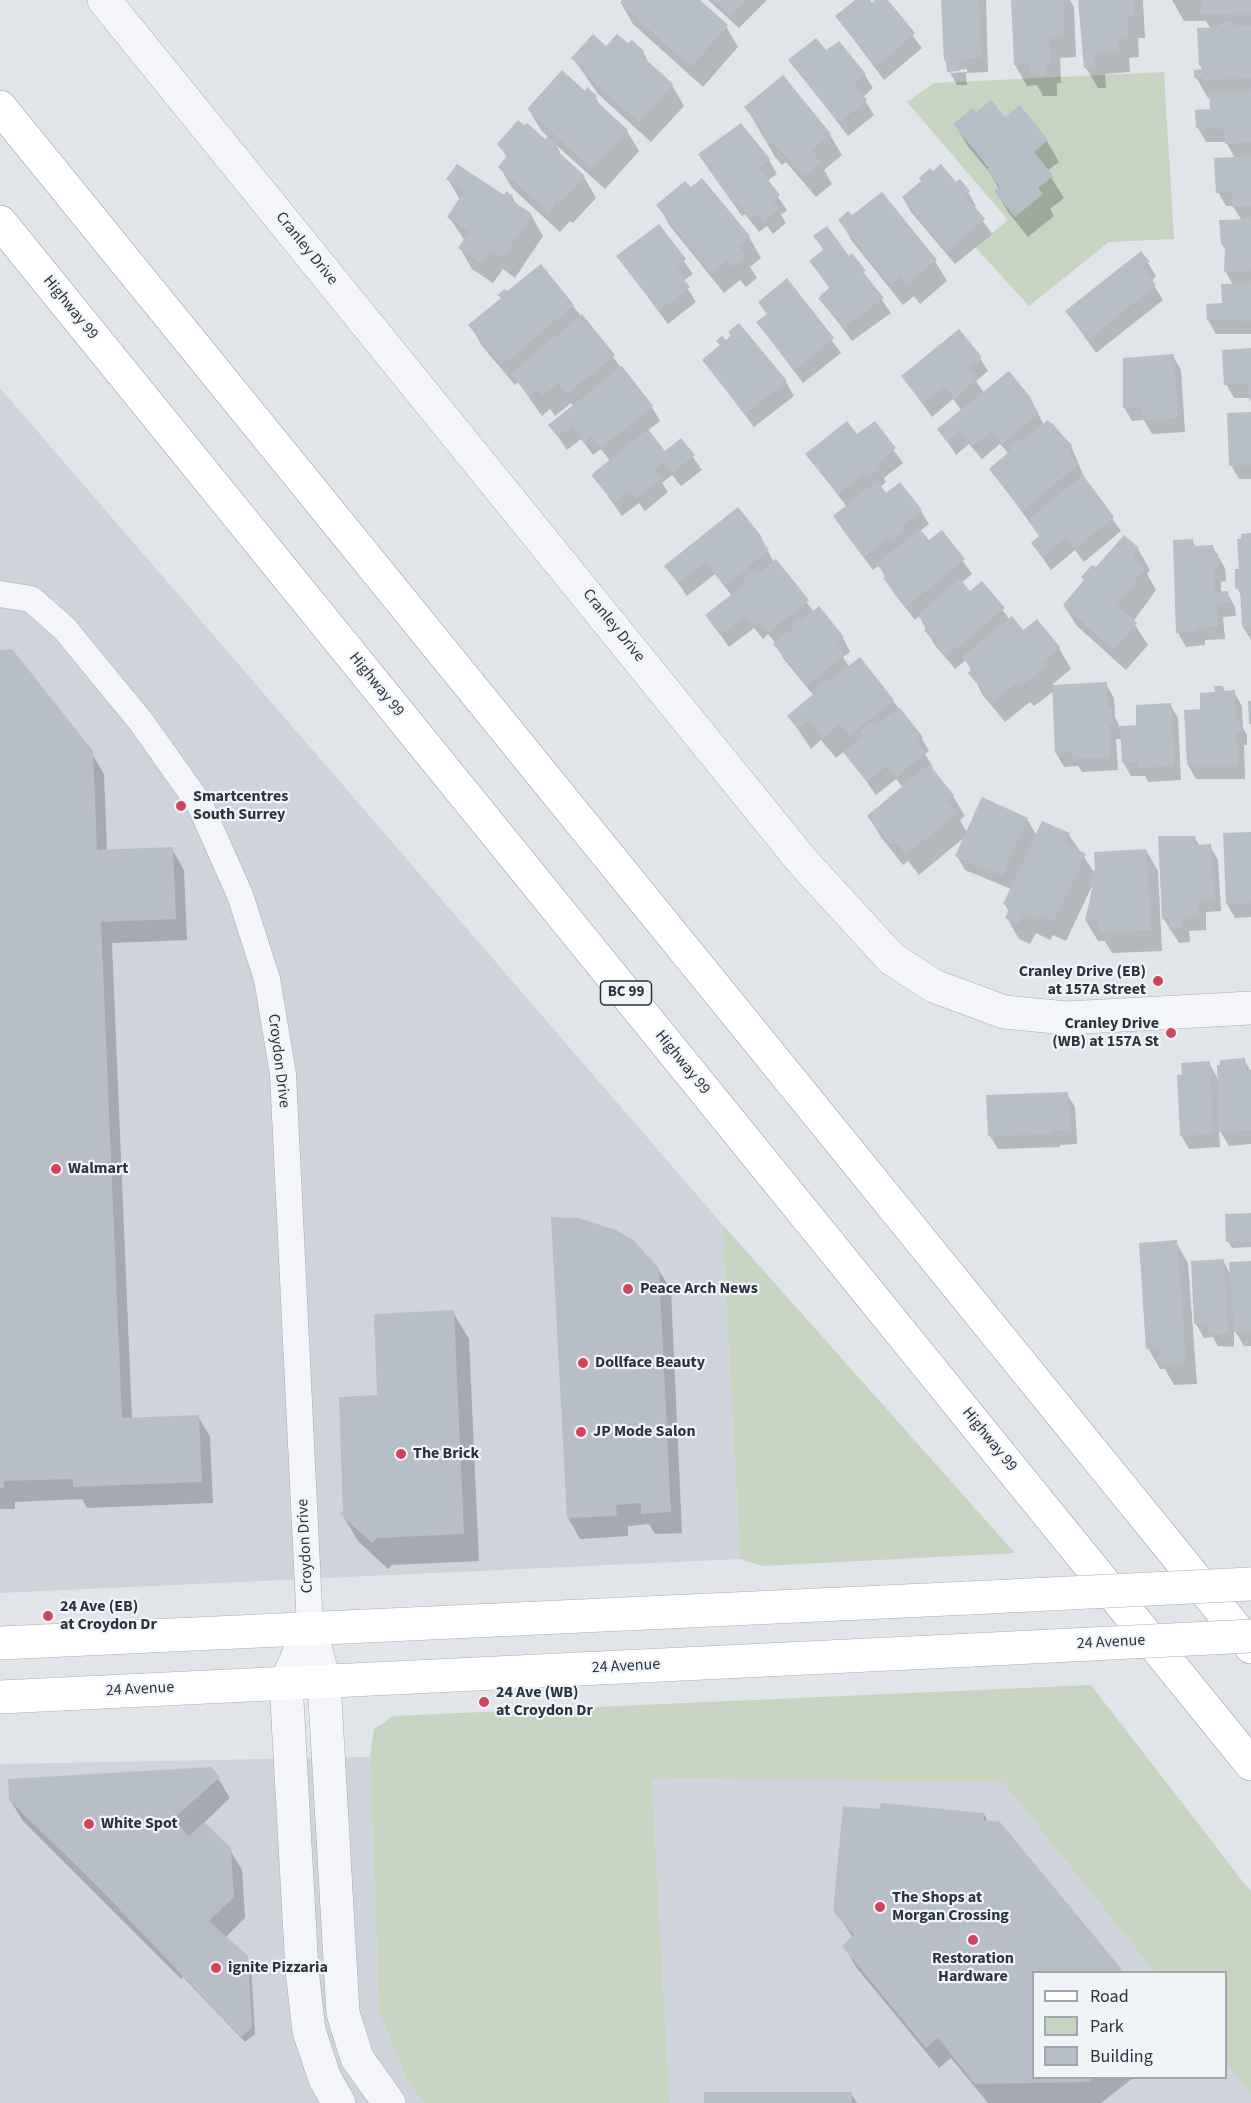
<!DOCTYPE html>
<html>
<head>
<meta charset="utf-8">
<style>
  body { margin:0 }
  #map { position:relative; width:1251px; height:2103px; overflow:hidden; background:#e1e5ea; font-family:"Source Sans 3",sans-serif }
  canvas { display:block }
  .legend { position:absolute; left:1032px; top:1971px; width:195px; height:108px; box-sizing:border-box; background:#f1f4f7; border:2px solid #a1a7af; margin:0; padding:8px 10px; list-style:none; font-size:18px; color:#293342 }
  .legend li { display:flex; align-items:center; gap:12px; height:30px }
  .legend b { width:30px; border:2px solid #a1a7af }
</style>
</head>
<body>
<div id="map">
<canvas width="1251" height="2103"></canvas>
<ul class="legend">
<li><b style="height:8px;background:#fff"></b>Road</li>
<li><b style="height:16px;background:#c7d4c2"></b>Park</li>
<li><b style="height:16px;background:#b8bec7"></b>Building</li>
</ul>
</div>
<script>
const context = document.querySelector('canvas').getContext('2d');
context.lineJoin = 'round';
function fillPath(path, color) { context.fillStyle = color; context.fill(path, 'evenodd'); }
const toPath = rows => new Path2D(rows.map(r => 'M' + r).join(''));
function strokePath(path, color, width, dash) { context.strokeStyle = color; context.lineWidth = width; context.lineCap = dash ? 'butt' : 'round'; context.setLineDash(dash || []); context.stroke(path); }
function write(font, color, halo, rows, align = 'center') {
  context.font = font + ' "Source Sans 3",sans-serif'; context.lineWidth = 4.5; context.setLineDash([]); context.textBaseline = 'middle'; context.strokeStyle = halo; context.fillStyle = color; for (const [text, x, y, turn = 0] of rows) {
    context.save(); context.translate(x, y); context.rotate((+turn || 0) * Math.PI / 180); context.textAlign = isNaN(turn) ? turn : align; if (halo) context.strokeText(text, 0, 0); context.fillText(text, 0, 0); context.restore();
  }
}
const built = toPath([
  [0,388,722,1224,740,1559,0,1593],
  [370,1757,379,2012,409,2085,425,2103,0,2103,0,1764],
  [652,1779,1003,1782,1154,1972,1034,1972,1034,2078,1226,2078,1226,2063,1251,2095,1251,2103,670,2103]
]);
const green = toPath([
  [1164,72,1174,239,1109,242,1029,306,975,247,1008,220,907,102,934,83],
  [722,1224,1015,1553,762,1566,740,1559],
  [1091,1685,1251,1892,1251,2095,1226,2063,1226,1972,1154,1972,1003,1782,652,1779,670,2103,425,2103,409,2085,379,2012,370,1757,374,1729,393,1716]
]);
const shadow = toPath([
  [624,0,700,0,726,26,738,47,703,87,633,24,621,3],
  [708,0,767,0,739,28],
  [857,0,868,0,872,5,877,0,886,0,922,48,884,80,837,17],
  [943,0,986,0,988,72,966,73,967,85,957,85,949,71,945,60],
  [967,69,967,72,951,73,951,70],
  [1012,0,1070,0,1074,7,1076,57,1060,58,1061,83,1057,83,1057,96,1043,96,1037,85,1027,86,1015,65],
  [1080,0,1143,0,1145,38,1138,38,1139,57,1129,58,1130,72,1105,74,1106,88,1098,88,1086,68],
  [1172,0,1251,0,1251,334,1216,334,1208,320,1223,304,1233,285,1226,272,1227,252,1222,244,1242,221,1233,206,1226,206,1218,192,1235,158,1226,142,1206,142,1198,128,1212,111,1211,98,1208,98,1196,77,1203,71,1200,65,1211,29,1206,21,1184,21],
  [628,46,643,52,650,65,672,85,684,106,651,142,598,94,573,58,606,48],
  [826,52,865,75,873,88,863,97,874,115,848,136,790,60],
  [585,93,595,97,602,108,627,131,639,151,605,189,556,145,563,158,584,177,596,198,573,223,570,221,560,232,512,188,500,167,507,158,499,144,545,141,549,138,541,130,529,110],
  [746,107,830,135,842,155,824,170,832,184,816,197,786,162,782,165,775,157],
  [1019,107,1047,141,1059,162,1047,171,1064,198,1050,209,1054,216,1028,237,1008,212,996,191,999,189,990,173,967,145,955,124,976,114,1004,119],
  [769,160,777,174,767,181,787,210,781,215,786,223,773,234,767,226,759,232,745,214,742,216,708,168],
  [448,179,512,197,517,205,531,215,543,236,515,278,503,269,493,283,472,269,460,248,465,241,449,217,460,200],
  [955,184,968,192,976,206,974,208,992,234,955,264,911,212,903,198],
  [658,205,749,237,761,258,750,267,757,278,746,287,740,280,724,293,670,226],
  [840,220,935,261,947,281,920,304,914,296,903,305,852,241],
  [658,226,693,274,683,281,696,302,668,324,618,257],
  [815,237,849,258,852,256,891,313,852,341,820,298,830,289,811,262,824,251],
  [1148,263,1156,276,1151,281,1163,300,1096,353,1067,312],
  [787,280,841,353,803,383,758,323,767,315,760,302],
  [573,306,652,407,660,421,647,431,665,453,681,440,702,470,681,486,672,475,662,483,668,492,645,511,639,503,622,516,593,475,610,461,601,449,593,455,581,439,567,450,550,425,574,407,571,403,555,416,550,409,542,416,518,382,515,385,482,346,470,325],
  [739,325,786,382,794,396,754,427,704,361,732,336],
  [1251,350,1251,401,1249,398,1234,398,1226,384],
  [1173,356,1181,370,1185,432,1152,434,1144,420,1132,421,1124,407,1123,382],
  [980,358,988,371,976,381,984,393,1030,398,1044,425,1052,423,1071,446,1085,479,1121,531,1084,562,1075,550,1051,570,1032,543,1040,537,991,469,1009,454,1000,444,982,459,969,444,956,455,939,429,962,411,953,399,932,417,903,377],
  [1251,413,1251,479,1239,479,1231,465],
  [874,423,903,463,884,478,886,482,880,487,886,495,921,511,929,524,920,531,929,542,942,532,972,574,961,583,970,593,982,583,1010,620,1023,632,1037,621,1059,648,1071,669,1053,684,1054,686,1106,684,1114,698,1115,717,1120,727,1138,727,1170,704,1178,718,1181,780,1148,782,1145,776,1131,776,1123,762,1122,739,1116,739,1118,770,1082,772,1078,766,1064,767,1056,753,1054,691,1034,706,1030,702,1005,722,982,694,966,660,955,669,934,644,919,616,915,620,893,592,879,565,873,570,843,530,835,516,847,507,807,455,857,436],
  [1251,535,1251,640,1243,627,1242,597,1237,588],
  [761,537,774,563,776,561,814,612,819,609,843,638,850,652,843,657,849,667,893,701,921,737,929,751,925,754,933,767,931,769,953,796,965,816,960,820,967,833,1027,819,1037,836,1069,835,1094,872,1146,850,1158,871,1162,951,1112,953,1105,941,1098,941,1086,921,1093,884,1066,941,1053,935,1050,940,1036,933,1030,944,1019,939,1007,918,1009,912,1005,904,1011,889,965,870,957,856,966,836,919,875,908,861,903,865,881,837,868,816,903,788,896,779,876,795,845,751,836,758,821,740,811,749,789,716,814,696,783,658,776,644,768,634,763,639,754,628,729,647,707,616,732,596,715,574,687,596,666,566],
  [1192,540,1196,547,1212,546,1225,568,1226,581,1221,582,1221,593,1227,593,1235,607,1236,616,1223,617,1225,639,1205,640,1205,645,1186,647,1178,633],
  [1138,549,1150,570,1147,574,1156,590,1133,622,1148,645,1126,670,1077,626,1064,606,1096,570],
  [0,652,91,752,104,774,107,851,172,849,184,870,187,940,112,943,132,1419,198,1416,210,1437,213,1503,87,1508,82,1499,15,1502,15,1509,0,1509],
  [1223,687,1225,692,1234,692,1242,706,1243,728,1247,735,1247,745,1244,745,1245,779,1196,779,1188,765,1216,693],
  [1251,833,1251,917,1235,918,1227,904],
  [1194,837,1200,846,1210,846,1218,860,1221,911,1206,912,1206,930,1189,931,1190,942,1179,943,1163,918],
  [1244,1060,1251,1071,1251,1144,1229,1146,1219,1129,1220,1147,1189,1149,1181,1135,1209,1063,1219,1081],
  [1067,1094,1075,1107,1077,1144,1060,1145,1060,1147,998,1149,990,1136],
  [1251,1214,1251,1247,1232,1248,1228,1241],
  [553,1219,658,1269,671,1290,682,1533,655,1534,649,1524,628,1526,628,1536,580,1539,568,1518],
  [1176,1242,1188,1263,1197,1384,1174,1385,1165,1369,1160,1369,1148,1348],
  [1223,1261,1231,1275,1251,1263,1251,1346,1244,1346,1234,1329,1234,1347,1218,1346,1213,1337,1204,1338,1196,1324,1192,1262],
  [453,1312,469,1339,479,1561,392,1565,388,1569,358,1541,342,1514,379,1397],
  [218,1778,230,1798,204,1823,229,1848,242,1870,245,1918,225,1938,251,1964,255,2034,245,2042,183,1977,181,1979,23,1821,10,1800],
  [984,1814,988,1822,1000,1823,1122,1972,1034,1972,1034,2078,1133,2078,1101,2103,988,2103,951,2058,939,2068,856,1967,844,1946,853,1938,835,1910],
  [851,2093,857,2103,705,2103]
]);
const building = toPath([
  [622,0,700,0,728,25,691,67,620,3],
  [713,0,748,0,730,15],
  [855,0,870,0,872,3,875,0,888,0,915,33,876,67,835,16],
  [941,0,979,0,981,58,959,59,960,71,947,72,946,60,944,60],
  [1011,0,1063,0,1065,36,1049,37,1050,63,1046,63,1046,76,1030,76,1030,64,1014,65],
  [1078,0,1133,0,1134,17,1127,17,1128,37,1118,37,1119,52,1094,53,1095,67,1084,68],
  [1201,0,1251,0,1251,13,1201,14],
  [1233,22,1233,27,1251,26,1251,78,1203,80,1203,77,1194,78,1194,70,1202,69,1202,65,1199,66,1197,28,1219,27,1218,23],
  [593,34,606,46,617,34,628,43,632,40,644,51,641,55,673,84,639,122,584,73,586,71,571,58],
  [816,38,826,50,839,41,866,74,854,84,867,100,839,123,788,60],
  [562,70,585,91,587,87,597,96,594,99,628,130,592,169,527,109],
  [783,75,831,134,811,150,821,162,803,177,773,142,769,145,762,135,765,132,744,107],
  [1251,91,1251,142,1225,144,1224,129,1196,128,1195,110,1210,109,1209,93],
  [991,100,1005,117,1020,105,1048,140,1034,152,1053,176,1038,188,1043,194,1015,217,994,191,1000,187,987,170,989,168,953,124,973,108,976,112],
  [518,120,524,125,527,123,545,139,548,136,557,145,554,148,585,176,560,204,557,201,548,212,498,167,507,156,497,144],
  [741,123,770,159,759,168,780,195,773,201,779,208,764,221,758,214,750,219,736,201,733,203,698,154],
  [1251,156,1251,206,1232,207,1232,192,1216,193,1214,158],
  [457,164,504,195,506,191,513,196,511,200,532,214,503,258,490,250,481,263,458,248,469,232,447,217,464,191,446,179],
  [941,164,956,182,960,179,970,191,965,195,985,219,946,251,902,197,921,181,919,178,930,168,933,171],
  [702,178,750,236,739,245,746,257,733,267,728,260,711,273,656,205,685,181,691,187],
  [882,192,937,260,907,284,901,276,890,285,838,220,848,211,852,215],
  [1251,219,1251,271,1224,272,1225,245,1221,245,1219,220],
  [659,224,686,259,675,268,690,287,659,311,616,256],
  [827,226,849,256,852,253,866,271,863,272,884,298,843,328,818,298,830,287,809,261,824,249,813,236],
  [1141,251,1150,262,1142,267,1156,285,1088,340,1065,311],
  [541,264,574,305,502,365,468,325,501,298,497,295,505,289,507,291],
  [787,278,834,338,794,370,756,322,767,314,758,302],
  [1251,283,1251,321,1207,320,1206,304,1222,303,1221,284],
  [582,314,615,355,567,394,558,383,543,396,537,389,529,396,511,374],
  [739,323,787,381,745,414,702,360,720,345,716,341,722,336,726,340,731,335,728,332],
  [959,329,982,357,968,368,977,379,954,399,944,386,923,404,901,376],
  [1251,348,1251,399,1248,399,1247,384,1224,385,1222,350],
  [1174,354,1178,418,1142,420,1141,407,1123,408,1123,358],
  [622,366,653,406,601,448,592,436,585,442,572,426,558,437,548,425],
  [1009,371,1031,398,1028,400,1039,413,1002,444,992,431,973,446,960,431,947,442,937,429],
  [1251,412,1251,465,1229,466,1227,413],
  [1048,420,1072,445,1070,453,1079,464,1022,511,989,469,1011,450,1009,447,1020,438,1023,441],
  [847,421,857,434,875,421,896,448,876,464,879,468,866,478,863,474,838,494,805,454],
  [648,429,665,451,681,438,695,455,672,473,663,462,654,470,661,478,636,498,630,490,614,503,591,475],
  [1083,475,1114,517,1075,549,1066,537,1042,557,1031,543,1040,535,1028,520],
  [877,481,886,493,900,482,922,510,901,527,904,531,893,540,890,536,864,557,833,516],
  [738,507,762,537,760,539,769,550,725,585,706,561,678,583,664,566],
  [920,529,929,540,942,530,965,559,906,607,883,578,886,575,876,564],
  [1251,533,1251,627,1242,627,1240,588,1235,589,1235,569,1239,569,1237,539,1241,539,1241,534],
  [1124,535,1139,548,1132,557,1145,568,1117,606,1137,623,1114,650,1063,605,1084,580,1081,577,1092,565,1096,567],
  [1193,539,1193,546,1213,545,1213,553,1218,553,1219,568,1214,568,1215,592,1228,591,1229,603,1216,603,1218,626,1198,627,1198,631,1176,633,1173,540],
  [776,559,809,600,768,633,760,621,754,626,745,615,720,635,705,615,746,583,743,579,753,571,756,575],
  [960,579,970,591,982,581,1005,608,946,656,924,630,927,627,917,615],
  [819,606,844,637,835,644,844,655,807,685,773,644,793,628,791,625,799,618,802,621],
  [1012,616,1023,630,1037,619,1060,647,1042,663,1045,667,1021,686,1017,682,992,702,968,673,972,669,962,657],
  [12,649,93,751,97,850,173,847,176,919,101,922,122,1418,199,1415,202,1482,73,1487,73,1479,4,1481,4,1488,0,1488,0,650],
  [860,657,894,700,850,735,840,724,823,738,809,720,798,729,787,716,817,691,815,688,826,680,828,682],
  [1107,682,1108,709,1112,709,1113,725,1109,725,1110,757,1072,759,1072,752,1055,753,1052,685],
  [1214,686,1223,686,1224,691,1235,690,1236,720,1240,720,1240,732,1236,732,1238,765,1187,765,1184,710,1200,709,1200,693,1215,692],
  [1248,701,1251,701,1251,724,1249,724],
  [1171,703,1174,766,1139,768,1138,762,1122,763,1120,726,1136,725,1136,705],
  [899,707,923,737,917,741,926,753,896,777,887,766,867,782,843,752,864,736,860,731,872,722,875,726],
  [929,764,954,795,947,801,957,813,906,855,895,842,891,845,867,816],
  [982,797,1028,818,1002,876,955,856],
  [1042,821,1070,833,1065,842,1086,854,1054,921,1041,915,1038,920,1024,913,1018,924,1005,918,1010,907,1003,904],
  [1251,832,1251,903,1226,904,1223,833],
  [1158,836,1195,836,1196,845,1211,844,1214,898,1199,899,1199,917,1182,917,1183,929,1169,929,1169,918,1162,919],
  [1146,849,1151,930,1099,933,1098,920,1085,921,1092,890,1091,871,1095,870,1094,852],
  [1245,1058,1246,1070,1251,1070,1251,1130,1219,1132,1217,1065,1220,1065,1220,1060],
  [1210,1061,1213,1134,1180,1136,1177,1075,1182,1074,1181,1063],
  [1068,1092,1070,1130,1053,1131,1053,1134,988,1136,986,1095],
  [1251,1213,1251,1241,1226,1242,1225,1214],
  [551,1217,578,1218,616,1230,633,1240,659,1268,671,1512,641,1514,641,1503,616,1505,617,1516,567,1518],
  [1177,1240,1186,1363,1160,1365,1159,1348,1146,1349,1139,1243],
  [1224,1259,1228,1330,1227,1333,1214,1334,1208,1332,1208,1324,1194,1324,1191,1261],
  [1251,1261,1251,1332,1234,1332,1229,1262],
  [454,1310,464,1534,377,1538,372,1543,340,1514,343,1510,339,1397,377,1395,374,1314],
  [211,1767,220,1777,173,1819,189,1836,204,1822,231,1848,234,1897,209,1921,248,1956,252,2027,241,2037,101,1890,9,1800,8,1779],
  [881,1803,984,1813,984,1820,1000,1822,1124,1972,1034,1972,1034,2078,1095,2078,1089,2082,975,2084,938,2038,926,2048,842,1946,854,1935,833,1911,843,1806,880,1809],
  [704,2092,852,2092,852,2103,704,2103]
]);
const minor = toPath([
  [0,594,31,599,65,629,142,723,200,805,240,895,267,979,283,1074,310,1628]
]);
const tertiary = toPath([
  [104,0,803,862,892,959,934,986,1004,1012,1067,1018,1251,1008],
  [310,1628,324,1681,343,2013,357,2058,389,2103],
  [310,1628,286,1683,302,1970,309,2031,325,2079,339,2103]
]);
const secondary = toPath([
  [0,1643,969,1598],
  [0,1697,972,1650]
]);
const motorway = toPath([
  [0,107,1251,1647],
  [0,222,1251,1764]
]);
const secondaryBridge = toPath([
  [969,1598,1251,1584],
  [972,1650,1251,1636]
]);
const markers = [
  [181,806,6,"#d0455e"],
  [1158,981,6,"#d0455e"],
  [1171,1033,6,"#d0455e"],
  [56,1169,6,"#d0455e"],
  [628,1289,6,"#d0455e"],
  [583,1363,6,"#d0455e"],
  [581,1432,6,"#d0455e"],
  [401,1454,6,"#d0455e"],
  [48,1616,6,"#d0455e"],
  [484,1702,6,"#d0455e"],
  [89,1824,6,"#d0455e"],
  [880,1907,6,"#d0455e"],
  [973,1940,6,"#d0455e"],
  [216,1968,6,"#d0455e"]
];
const shields = [
  [626,993,51]
];
const shieldNames = [
  ["BC 99",626,993]
];
const streetNames = [
  ["Cranley Drive",306,249,51],
  ["Highway 99",70,308,51],
  ["Cranley Drive",613,626,51],
  ["Highway 99",376,685,51],
  ["Croydon Drive",278,1061,83],
  ["Highway 99",682,1063,51],
  ["Highway 99",989,1440,51],
  ["Croydon Drive",306,1546,-93],
  ["24 Avenue",1111,1643,-3],
  ["24 Avenue",626,1667,-3],
  ["24 Avenue",140,1690,-3]
];
const poiNames = [
  ["Smartcentres",193,797],
  ["South Surrey",193,815],
  ["Cranley Drive (EB)",1146,972,"right"],
  ["at 157A Street",1146,990,"right"],
  ["Cranley Drive",1159,1024,"right"],
  ["(WB) at 157A St",1159,1042,"right"],
  ["Walmart",68,1169],
  ["Peace Arch News",640,1289],
  ["Dollface Beauty",595,1363],
  ["JP Mode Salon",593,1432],
  ["The Brick",413,1454],
  ["24 Ave (EB)",60,1607],
  ["at Croydon Dr",60,1625],
  ["24 Ave (WB)",496,1693],
  ["at Croydon Dr",496,1711],
  ["White Spot",101,1824],
  ["The Shops at",892,1898],
  ["Morgan Crossing",892,1916],
  ["Restoration",973,1959,"center"],
  ["Hardware",973,1977,"center"],
  ["ignite Pizzaria",228,1968]
];
fillPath(built, '#cfd4dc');
fillPath(green, '#c7d4c2');
fillPath(shadow, '#0003');
fillPath(building, '#b8bec7');
strokePath(minor, '#a6acb4', 27);
strokePath(tertiary, '#a6acb4', 34);
strokePath(secondary, '#a6acb4', 34);
strokePath(motorway, '#8892a1', 34);
strokePath(minor, '#f4f5f8', 26);
strokePath(tertiary, '#f4f5f8', 33);
strokePath(secondary, '#fff', 33);
strokePath(motorway, '#fff', 33);
strokePath(secondaryBridge, '#a6acb4', 34, []);
strokePath(secondaryBridge, '#fff', 33);
for (const [x, y, r, color] of markers) { const dot = new Path2D(); dot.arc(x, y, r, 0, 2 * Math.PI); context.fillStyle = color; context.fill(dot); strokePath(dot, '#f1f4f7', 2); }
for (const [x, y, w] of shields) { const box = new Path2D(); box.roundRect(x - w / 2, y - 12, w, 24, 4.5); context.fillStyle = '#f1f4f7'; context.fill(box); strokePath(box, '#293342', 1.5); }
write('bold 15px', '#293342', null, shieldNames);
write('16px', '#293342', '#f1f4f7', streetNames);
write('bold 16px', '#293342', '#f1f4f7', poiNames, 'left');
</script>
</body>
</html>
